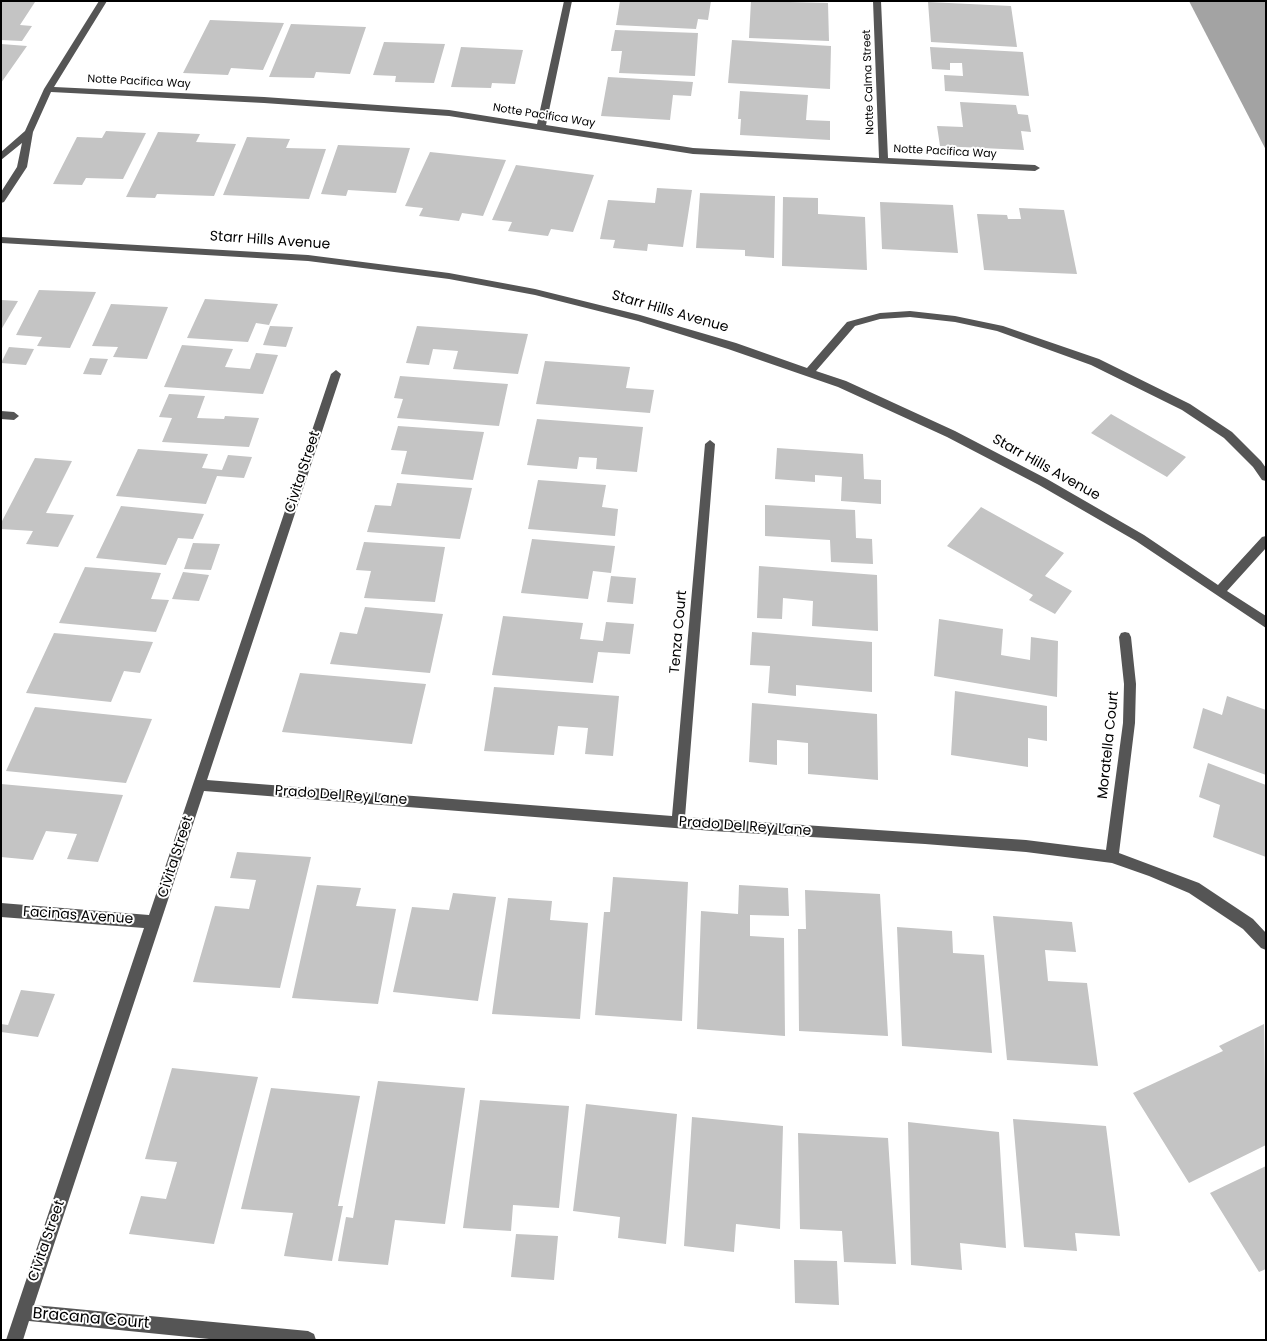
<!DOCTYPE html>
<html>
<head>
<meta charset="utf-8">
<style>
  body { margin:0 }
  #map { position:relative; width:1267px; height:1341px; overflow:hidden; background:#fff; font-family:Poppins,sans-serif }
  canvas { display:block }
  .frame { position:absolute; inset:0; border:2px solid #000; pointer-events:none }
</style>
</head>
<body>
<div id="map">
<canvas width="1267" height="1341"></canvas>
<div class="frame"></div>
</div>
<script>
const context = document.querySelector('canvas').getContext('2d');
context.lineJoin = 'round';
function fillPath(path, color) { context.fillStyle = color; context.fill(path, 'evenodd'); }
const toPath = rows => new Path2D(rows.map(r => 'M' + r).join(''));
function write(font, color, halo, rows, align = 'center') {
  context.font = font + ' Poppins,sans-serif'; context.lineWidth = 4; context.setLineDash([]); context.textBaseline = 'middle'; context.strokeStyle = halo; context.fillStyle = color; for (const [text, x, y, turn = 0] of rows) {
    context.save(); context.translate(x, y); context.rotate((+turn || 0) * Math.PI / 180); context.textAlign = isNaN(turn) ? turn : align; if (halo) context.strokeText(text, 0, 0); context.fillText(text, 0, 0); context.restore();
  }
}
const water = toPath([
  [1189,1,1266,1,1266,150,1191,5]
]);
const building = toPath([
  [1,1,35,2,20,25,32,26,22,41,1,40],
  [620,1,711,1,708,20,698,19,696,29,616,25],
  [751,1,828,3,829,41,749,38],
  [928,2,1011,6,1017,47,931,42],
  [210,20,284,23,263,70,231,68,228,75,183,73],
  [291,24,366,27,350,74,316,72,314,78,269,77],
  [615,30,698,33,695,76,619,73,622,51,611,51],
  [732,40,831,46,830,89,728,83],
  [384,42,445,44,434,83,395,82,396,76,373,75],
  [1,44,27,46,1,83],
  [461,47,523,50,515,84,492,83,491,88,451,87],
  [930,47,1023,52,1029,96,945,91,944,75,963,76,962,63,950,63,950,70,932,69],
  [608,77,693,82,691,96,673,95,670,120,601,116],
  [740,91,808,95,806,120,830,121,830,140,740,135,741,119,738,119],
  [960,102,1016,105,1018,114,1028,115,1031,132,1021,131,1024,150,940,146,937,126,963,127],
  [106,131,146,133,123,179,86,178,82,185,53,184,77,137,102,138],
  [158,132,200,134,196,142,236,144,214,196,157,194,155,198,126,197],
  [247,137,290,139,286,148,326,149,309,199,223,195],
  [338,145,410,148,396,193,348,190,346,196,321,194],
  [430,152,506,160,483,216,462,213,459,221,419,216,423,208,405,206],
  [516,165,594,175,573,232,551,229,548,236,508,231,512,222,492,220],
  [657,188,692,190,683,247,648,244,647,251,613,248,615,240,600,239,608,200,655,203],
  [700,193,775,196,774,258,745,256,745,250,696,248],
  [783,197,818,198,818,214,865,217,867,270,782,266],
  [880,202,953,205,958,253,882,249],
  [1019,208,1064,210,1077,274,984,270,977,214,1007,215,1008,219,1021,219],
  [39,290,96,292,70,348,37,346,42,337,16,335],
  [205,299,278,304,269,325,256,323,248,342,187,338],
  [1,300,18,301,1,330],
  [111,304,168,307,147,359,113,357,118,347,92,346],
  [270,326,293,327,286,347,263,345],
  [417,326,528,334,518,374,453,369,458,351,433,349,429,365,406,363],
  [182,345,233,349,225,367,250,369,256,353,278,355,263,394,164,387],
  [9,347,34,349,26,365,1,363],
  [90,358,108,359,101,375,83,374],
  [545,361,630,367,626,388,654,390,650,413,536,404],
  [400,376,508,384,499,426,397,418,403,399,394,398],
  [169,394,205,396,197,418,224,419,225,416,259,418,249,447,162,442,172,418,159,417],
  [1111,414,1186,457,1167,477,1091,433],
  [537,419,643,427,637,472,596,469,597,458,579,457,577,469,527,465],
  [398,426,484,432,473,480,401,474,407,451,391,450],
  [777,448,863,454,864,479,881,480,881,504,841,501,842,477,815,475,815,482,775,479],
  [138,449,208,454,202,468,222,470,228,455,252,457,244,478,217,476,206,504,116,496],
  [35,458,72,461,46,513,74,515,58,547,26,544,33,531,1,529,1,523],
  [538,480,606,485,602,507,618,509,615,536,528,529],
  [397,483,472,488,460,539,367,532,375,505,391,506],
  [765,505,855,510,856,538,872,539,873,564,831,562,830,540,765,536],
  [121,506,204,514,193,539,178,538,166,565,96,558],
  [981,507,1064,553,1045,576,1072,591,1055,614,1029,600,1033,595,947,546],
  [532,539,615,546,611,573,593,571,588,599,521,593],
  [364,542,445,547,435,602,364,598,371,571,356,570],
  [193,543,220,544,211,570,184,569],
  [759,566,877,575,878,631,812,626,813,601,783,598,782,619,757,618],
  [85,567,161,573,151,599,169,600,156,632,59,623],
  [183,572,209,575,199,601,172,599],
  [611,576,636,578,633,604,607,602],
  [365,607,443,614,430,673,330,664,340,632,357,634],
  [503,616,583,623,580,639,603,641,606,622,634,624,630,654,598,652,593,683,492,675],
  [939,619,1003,629,1001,655,1030,660,1031,637,1058,641,1057,697,934,676],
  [752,632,872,642,872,692,796,685,796,696,768,693,770,666,750,665],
  [54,633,153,642,140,673,124,671,111,702,26,693],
  [300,673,426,684,412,744,282,732],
  [494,687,619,696,613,756,585,754,588,728,558,726,554,755,484,751],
  [955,691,1047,706,1047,741,1028,738,1028,767,951,755],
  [1227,696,1266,710,1266,775,1193,748,1203,708,1222,715],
  [752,703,877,714,878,780,808,774,808,743,777,740,777,765,749,762],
  [35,707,152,719,126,783,6,771],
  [1208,763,1266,785,1266,857,1213,837,1220,805,1199,797],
  [1,784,123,795,98,862,67,859,77,834,46,831,33,860,1,857],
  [237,852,311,857,280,988,193,982,215,906,249,909,256,880,230,878],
  [613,877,688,882,682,1021,595,1015,604,912,610,912],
  [317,885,361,888,356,906,396,909,378,1004,292,998],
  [739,885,788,888,789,916,750,915,750,936,784,938,785,1036,697,1029,701,911,738,914],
  [805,890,880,894,888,1036,799,1031,798,929,806,929],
  [453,893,496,897,478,1001,393,992,412,907,449,910],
  [508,898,552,901,550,920,588,923,580,1019,492,1014],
  [993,916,1072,922,1076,952,1045,950,1048,981,1087,983,1098,1066,1007,1060],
  [897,927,952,931,953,953,984,955,992,1053,902,1046],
  [21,990,55,994,38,1037,1,1032,1,1024,8,1025],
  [1264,1024,1266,1145,1189,1183,1133,1093,1223,1051,1219,1046],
  [172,1068,258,1077,214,1244,129,1234,141,1196,166,1199,177,1162,145,1159],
  [378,1081,465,1088,445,1224,395,1220,388,1265,338,1261,346,1217,353,1218],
  [271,1088,360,1096,338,1206,343,1206,332,1261,284,1256,293,1213,241,1209],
  [480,1100,569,1106,559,1208,513,1205,511,1231,463,1228],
  [586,1104,677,1114,666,1244,618,1238,620,1217,573,1211],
  [692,1117,783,1126,780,1229,736,1224,734,1252,684,1246],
  [1013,1119,1106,1126,1120,1236,1075,1233,1077,1251,1024,1247],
  [908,1122,999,1132,1006,1248,960,1243,962,1270,911,1265],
  [798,1133,888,1138,896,1264,844,1262,842,1231,800,1229],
  [1266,1166,1266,1269,1259,1272,1210,1193],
  [516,1234,558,1236,554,1280,511,1277],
  [794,1260,837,1261,839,1305,795,1303]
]);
const minor = toPath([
  [99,1,107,1,54,87,264,97,449,110,537,124,564,1,572,1,546,125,693,148,879,158,873,1,881,1,888,158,1035,165,1040,168,1035,171,693,154,449,116,264,103,51,92,33,132,27,167,4,202,1,203,1,192,17,167,22,143,1,160,1,152,25,131,44,89,99,1],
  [1,237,308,255,449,273,535,289,640,315,736,343,807,368,847,322,880,313,910,311,955,316,1003,326,1099,359,1190,404,1232,432,1261,461,1266,468,1266,481,1262,480,1253,467,1224,438,1182,410,1091,365,997,331,955,322,910,317,880,319,855,326,816,371,846,381,955,431,1047,479,1144,535,1218,585,1262,537,1266,536,1266,548,1227,591,1266,616,1266,628,1136,541,1039,485,947,437,838,387,728,349,638,321,535,295,449,279,308,261,1,243,1,237],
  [336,370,341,374,207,780,672,816,705,444,710,440,715,444,685,817,1026,840,1106,850,1123,723,1124,684,1119,637,1121,633,1125,632,1129,633,1131,637,1136,684,1135,723,1119,853,1199,883,1253,919,1266,933,1266,950,1261,948,1243,929,1189,893,1149,876,1112,863,1026,852,925,844,713,831,204,791,34,1305,308,1331,314,1334,316,1340,219,1340,29,1321,23,1340,6,1340,144,928,1,917,1,903,149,915,331,374,336,370],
  [1,411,14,412,19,416,14,420,1,419,1,411]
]);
const farStreetnames = [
  ["Notte Pacifica Way",139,82,3],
  ["Notte Calma Street",869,82,-92],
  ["Notte Pacifica Way",544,116,9],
  ["Notte Pacifica Way",945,152,3]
];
const streetNames = [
  ["Starr Hills Avenue",270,241,4],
  ["Starr Hills Avenue",670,312,16],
  ["Starr Hills Avenue",1046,468,29],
  ["Civita Street",303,472,-72],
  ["Tenza Court",679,632,-85],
  ["Moratella Court",1109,745,-84],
  ["Prado Del Rey Lane",341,796,4],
  ["Prado Del Rey Lane",745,827,4],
  ["Civita Street",176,857,-72],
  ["Facinas Avenue",78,916,4],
  ["Civita Street",47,1241,-71]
];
const nearStreetnames = [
  ["Bracana Court",91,1319,5]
];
fillPath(water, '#a3a3a3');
fillPath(building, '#c4c4c4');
fillPath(minor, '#555');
write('11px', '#000', '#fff', farStreetnames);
write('14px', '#000', '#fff', streetNames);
write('16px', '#000', '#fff', nearStreetnames);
</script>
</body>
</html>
